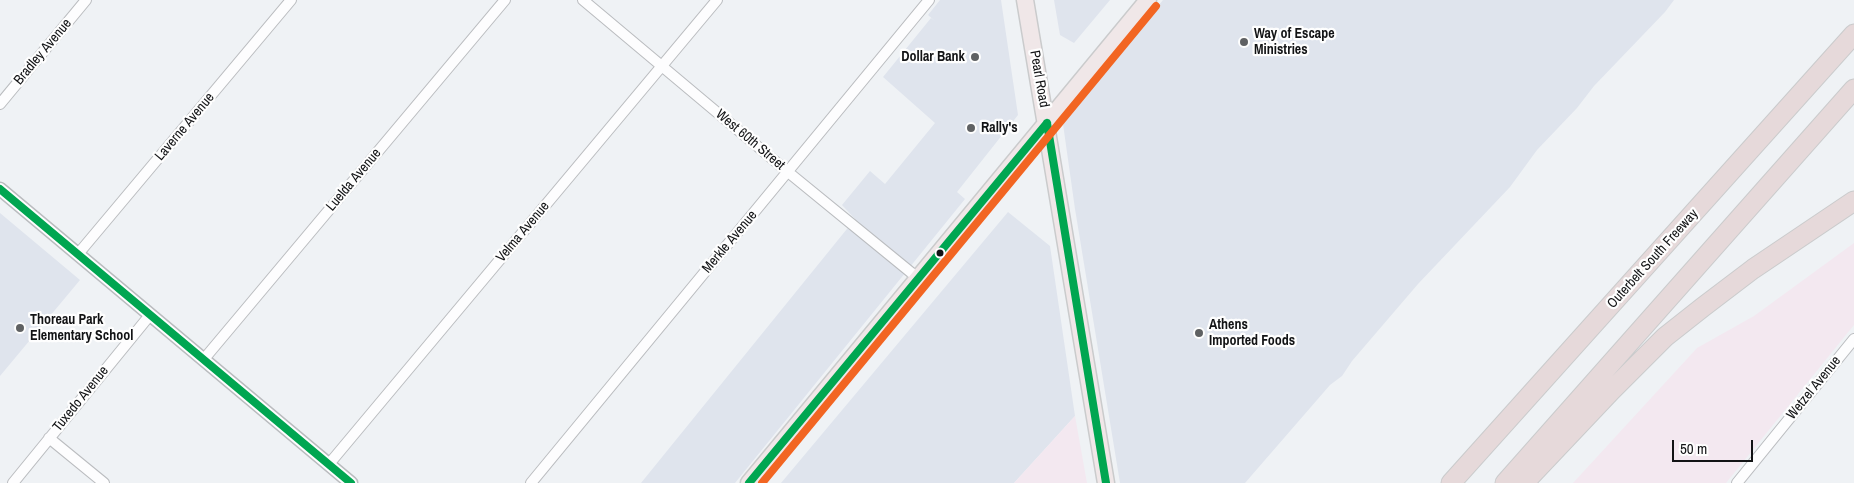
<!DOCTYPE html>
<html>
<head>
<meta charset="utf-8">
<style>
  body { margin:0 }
  #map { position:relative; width:1854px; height:483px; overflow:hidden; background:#eff2f5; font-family:"Archivo Narrow",sans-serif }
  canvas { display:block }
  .scale { position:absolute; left:1672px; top:440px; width:81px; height:22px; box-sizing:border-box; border:2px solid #121315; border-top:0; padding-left:6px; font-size:15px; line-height:18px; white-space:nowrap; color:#121315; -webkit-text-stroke:4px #fefefe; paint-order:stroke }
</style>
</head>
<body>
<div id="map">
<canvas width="1854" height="483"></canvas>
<div class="scale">50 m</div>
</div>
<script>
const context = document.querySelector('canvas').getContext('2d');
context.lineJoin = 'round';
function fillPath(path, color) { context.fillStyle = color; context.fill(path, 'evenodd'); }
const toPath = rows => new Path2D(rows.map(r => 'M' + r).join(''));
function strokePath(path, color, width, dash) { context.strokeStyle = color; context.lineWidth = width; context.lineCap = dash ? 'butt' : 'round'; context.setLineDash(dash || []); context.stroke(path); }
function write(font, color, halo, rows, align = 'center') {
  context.font = font + ' "Archivo Narrow",sans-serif'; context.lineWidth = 4.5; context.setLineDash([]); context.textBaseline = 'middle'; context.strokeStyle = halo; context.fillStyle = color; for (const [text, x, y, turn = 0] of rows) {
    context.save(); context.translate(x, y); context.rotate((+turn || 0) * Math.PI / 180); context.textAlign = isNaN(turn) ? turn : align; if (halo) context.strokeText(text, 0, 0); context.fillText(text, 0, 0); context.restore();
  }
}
const built = toPath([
  [940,0,1001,0,1018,115,957,192,965,199,735,483,641,483,855,219,842,205,870,171,885,184,935,123,883,77,931,18,935,21,928,15],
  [1054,0,1110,0,1074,43,1060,35],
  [1163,0,1674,0,1665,12,1594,86,1577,108,1537,150,1510,187,1418,284,1352,361,1342,376,1330,385,1245,483,1120,483,1075,209,1063,124],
  [1008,212,1050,246,1075,416,1014,483,781,483],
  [0,213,80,280,0,376]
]);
const industrial = toPath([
  [1854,243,1854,325,1726,483,1573,483,1697,348,1754,316],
  [1075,416,1087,483,1014,483]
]);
const minor = toPath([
  [583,0,788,172,919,279],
  [0,104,86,0],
  [78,254,291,0],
  [204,359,505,0],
  [49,438,104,483],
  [329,464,717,0],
  [13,483,150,315],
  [531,483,929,0],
  [1737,483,1854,339]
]);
const tertiary = toPath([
  [0,189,351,483]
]);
const primary = toPath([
  [1025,0,1106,483],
  [749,483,1148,0]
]);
const motorway = toPath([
  [1451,483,1854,34],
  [1505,483,1854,89],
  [1524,483,1612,390,1665,337,1703,307,1753,269,1854,201]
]);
const bus1 = toPath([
  [1047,123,1106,483],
  [0,189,351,483],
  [749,483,1047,123]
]);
const bus2 = toPath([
  [762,483,1156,6]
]);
const markers = [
  [1244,42,5,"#5f6163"],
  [975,57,5,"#5f6163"],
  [971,128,5,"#5f6163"],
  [940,253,4.5,"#121315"],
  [20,328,5,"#5f6163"],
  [1199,333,5,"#5f6163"]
];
const poiNames = [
  ["Way of Escape",1254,34],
  ["Ministries",1254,50],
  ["Dollar Bank",965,57,"right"],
  ["Rally's",981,128],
  ["Thoreau Park",30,320],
  ["Elementary School",30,336],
  ["Athens",1209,325],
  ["Imported Foods",1209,341]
];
const streetNames = [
  ["Bradley Avenue",43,52,-50],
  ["Pearl Road",1039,79,80],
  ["Laverne Avenue",185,127,-50],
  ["West 60th Street",750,140,40],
  ["Luelda Avenue",354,180,-50],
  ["Velma Avenue",523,232,-50],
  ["Merkle Avenue",730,242,-50],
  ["Outerbelt South Freeway",1653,259,-48],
  ["Wetzel Avenue",1814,388,-51],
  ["Tuxedo Avenue",81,399,-51]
];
fillPath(built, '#dfe4ed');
fillPath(industrial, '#f3e8f0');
strokePath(minor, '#babcbf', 12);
strokePath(tertiary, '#babcbf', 15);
strokePath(primary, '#cacbcc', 19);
strokePath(motorway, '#cacbcc', 21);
strokePath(minor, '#fdfdfe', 10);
strokePath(tertiary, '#fdfdfe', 12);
strokePath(primary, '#f0e7e8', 16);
strokePath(motorway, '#e6d9da', 19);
strokePath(bus1, '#00a651', 8);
strokePath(bus2, '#f26522', 8);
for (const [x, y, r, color] of markers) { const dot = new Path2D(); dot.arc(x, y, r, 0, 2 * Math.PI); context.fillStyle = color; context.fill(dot); strokePath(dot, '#fefefe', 2); }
write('bold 14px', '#121315', '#fefefe', poiNames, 'left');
write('14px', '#121315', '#fefefe', streetNames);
</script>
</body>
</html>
